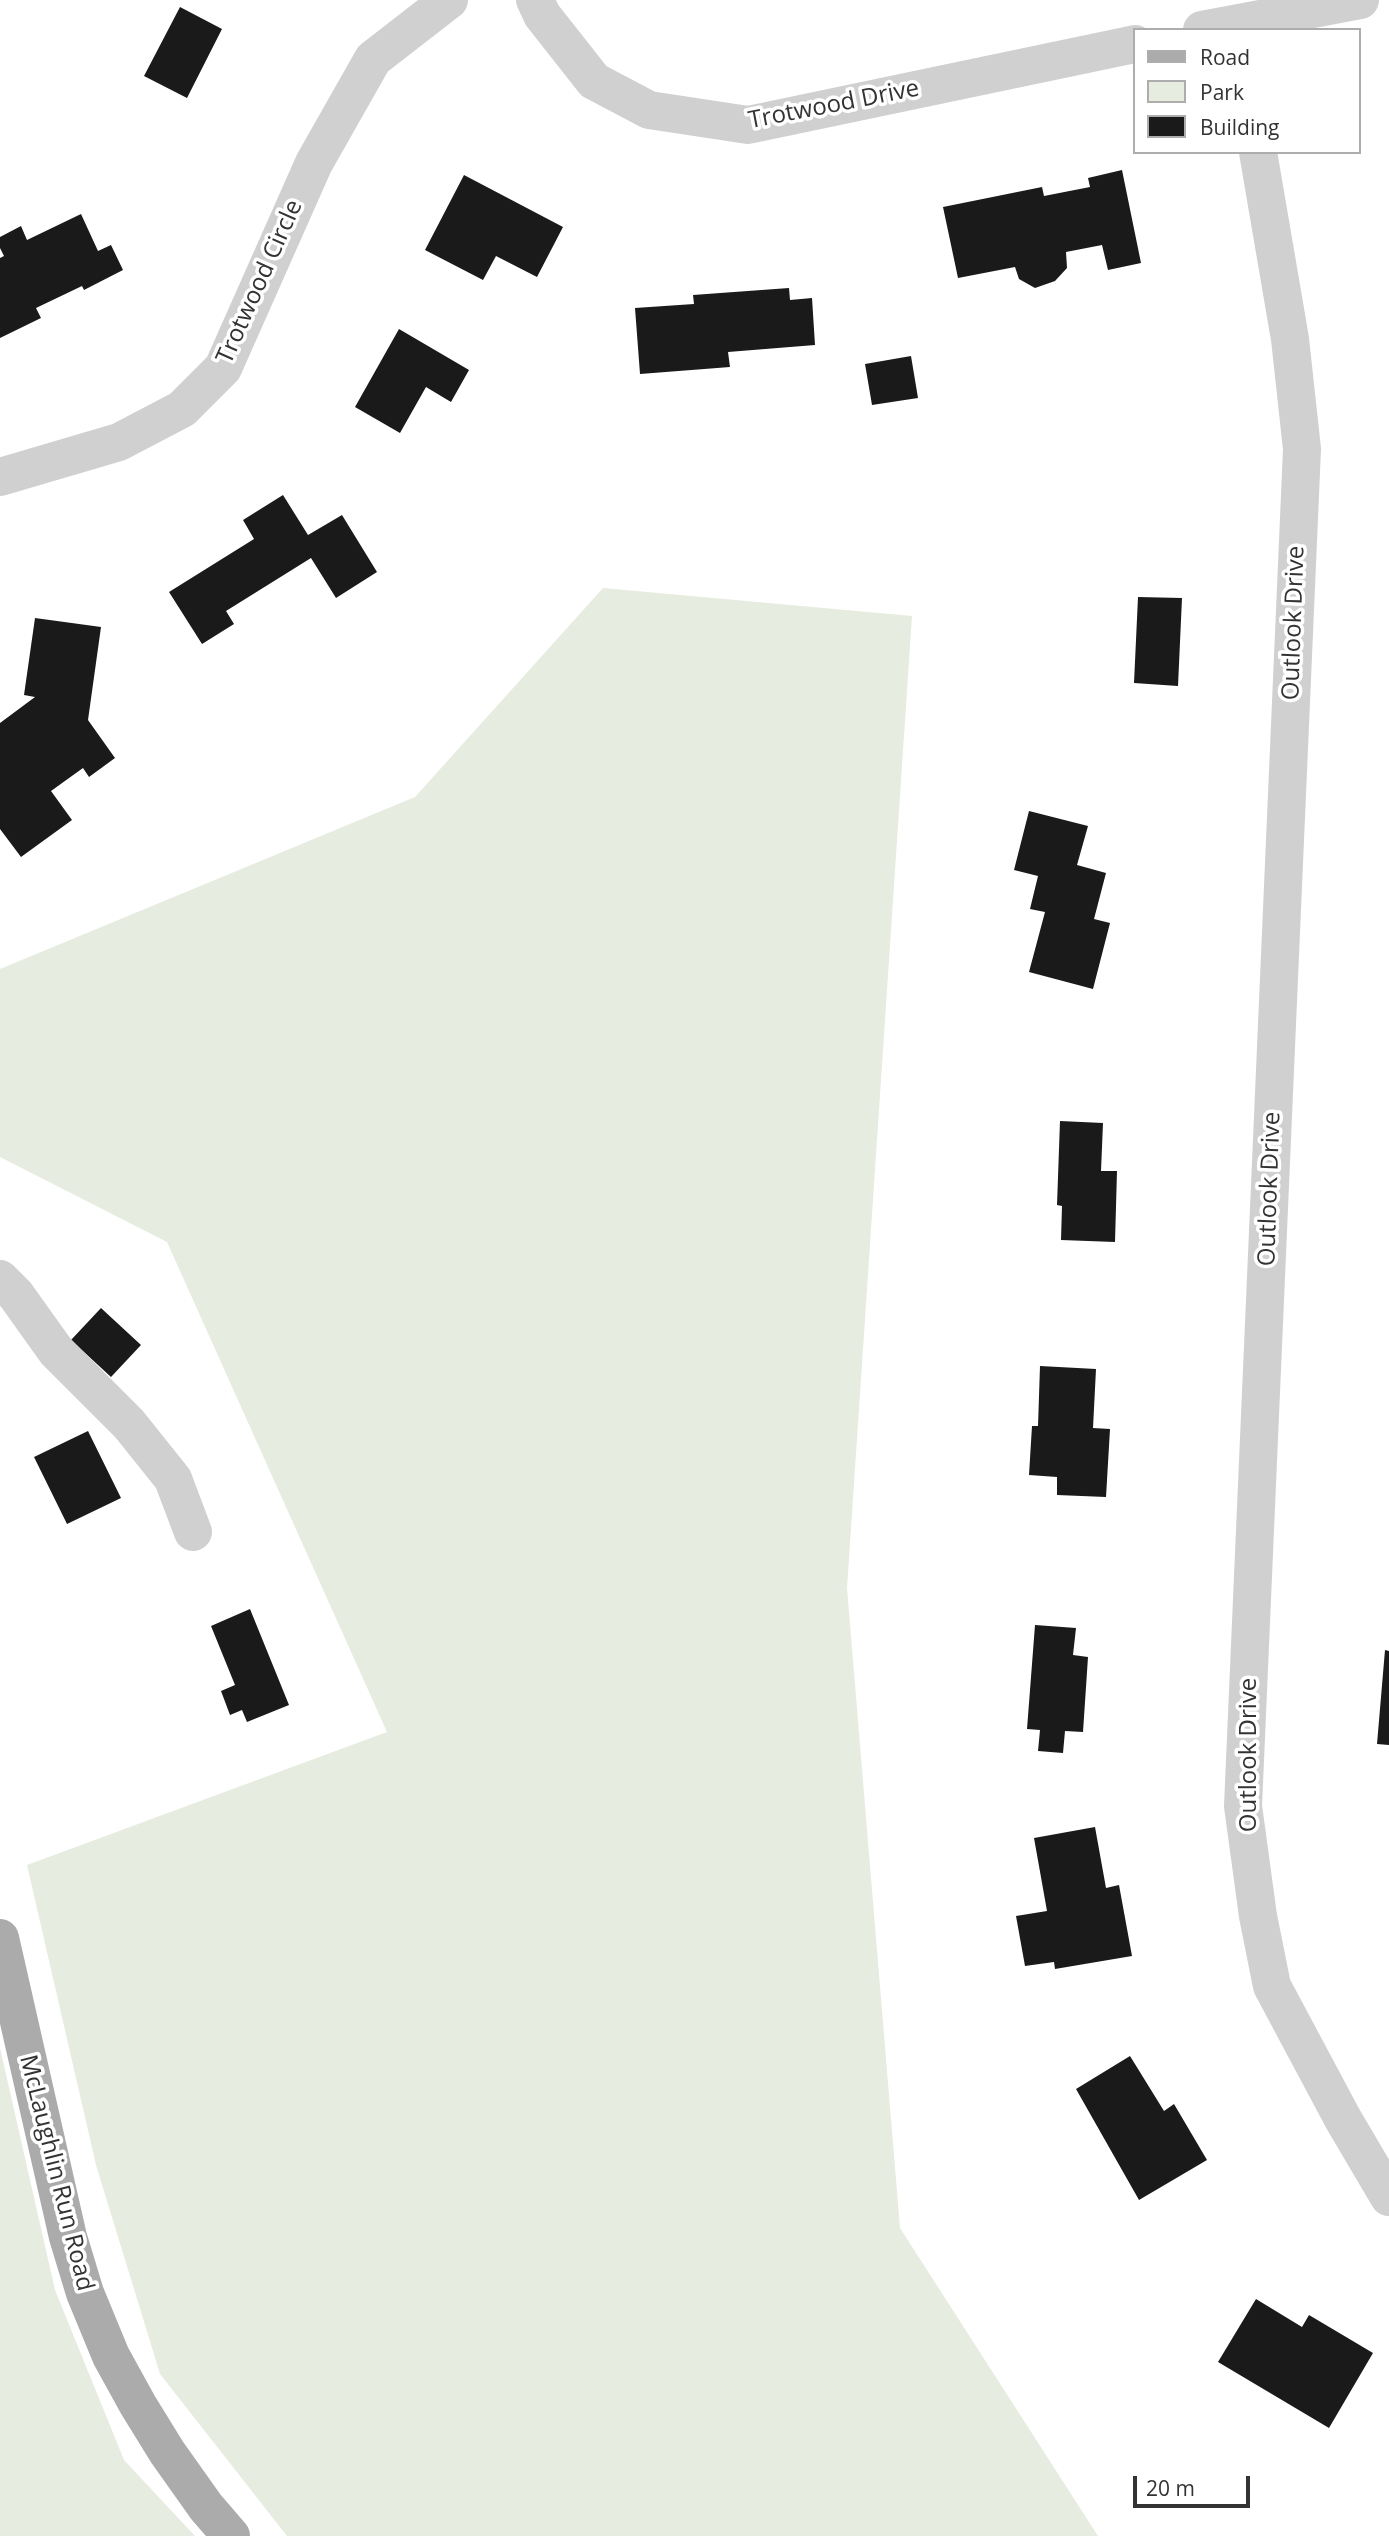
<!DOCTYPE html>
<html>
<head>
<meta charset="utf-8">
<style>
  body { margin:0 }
  #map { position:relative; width:1389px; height:2536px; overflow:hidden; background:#fff; font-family:"Open Sans",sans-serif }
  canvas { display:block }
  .legend { position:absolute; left:1133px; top:28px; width:228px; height:126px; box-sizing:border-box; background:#fff; border:2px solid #adadad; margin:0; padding:9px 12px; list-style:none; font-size:21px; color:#333 }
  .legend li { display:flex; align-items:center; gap:14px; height:35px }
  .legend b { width:35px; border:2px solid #adadad }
  .scale { position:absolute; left:1133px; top:2476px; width:117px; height:32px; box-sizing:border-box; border:4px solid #333; border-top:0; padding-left:9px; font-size:21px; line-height:24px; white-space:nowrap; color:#333; -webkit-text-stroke:5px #fff; paint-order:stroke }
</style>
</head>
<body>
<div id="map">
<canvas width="1389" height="2536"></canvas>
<ul class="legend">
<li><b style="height:9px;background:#ababab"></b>Road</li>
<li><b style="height:19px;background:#e6ecdf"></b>Park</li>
<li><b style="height:19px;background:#1a1a1a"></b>Building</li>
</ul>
<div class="scale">20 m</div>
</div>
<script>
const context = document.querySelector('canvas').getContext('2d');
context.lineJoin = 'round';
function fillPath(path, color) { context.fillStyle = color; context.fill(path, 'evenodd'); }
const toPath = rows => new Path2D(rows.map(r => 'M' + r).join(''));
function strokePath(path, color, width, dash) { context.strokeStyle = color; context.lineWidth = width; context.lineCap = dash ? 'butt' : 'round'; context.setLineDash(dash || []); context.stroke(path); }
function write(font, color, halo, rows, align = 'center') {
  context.font = font + ' "Open Sans",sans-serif'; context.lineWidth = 7; context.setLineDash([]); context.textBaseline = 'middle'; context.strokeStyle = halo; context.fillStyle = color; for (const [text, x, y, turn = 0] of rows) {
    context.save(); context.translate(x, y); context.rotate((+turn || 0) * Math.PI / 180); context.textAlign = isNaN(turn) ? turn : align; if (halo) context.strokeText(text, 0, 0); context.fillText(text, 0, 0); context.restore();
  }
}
const green = toPath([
  [603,588,912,616,847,1588,900,2228,1098,2536,287,2536,160,2374,96,2165,27,1865,387,1732,167,1242,0,1157,0,969,415,797],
  [0,2048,55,2290,124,2460,195,2536,0,2536]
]);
const building = toPath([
  [180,7,222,29,187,98,144,76],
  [1122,170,1141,263,1108,270,1102,245,1066,252,1067,268,1055,281,1035,288,1019,279,1015,267,958,278,943,207,1042,187,1044,196,1090,187,1088,178],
  [464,175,563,227,537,277,496,256,483,280,425,250],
  [81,214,98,251,111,245,123,270,84,290,82,286,36,308,41,318,0,338,0,258,4,256,0,248,0,237,21,226,27,240],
  [789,288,790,300,812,298,815,345,728,352,730,367,640,374,635,308,694,304,693,295],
  [399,329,469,370,451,402,426,387,400,433,355,407],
  [911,356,918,398,872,405,865,364],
  [283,495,308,535,342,515,377,572,336,598,311,558,226,611,234,624,202,644,169,592,254,539,243,520],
  [1138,597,1182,598,1178,686,1134,683],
  [35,618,101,627,88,720,115,758,89,777,83,768,51,791,72,820,21,857,0,829,0,723,35,697,24,695],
  [1029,811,1088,826,1077,865,1106,873,1094,919,1110,923,1093,989,1029,972,1045,912,1030,909,1038,876,1014,870],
  [1060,1121,1103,1123,1101,1171,1117,1171,1115,1242,1061,1240,1062,1206,1057,1205],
  [101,1308,141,1345,111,1377,71,1340],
  [1040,1366,1096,1369,1093,1428,1110,1429,1106,1497,1057,1495,1057,1477,1029,1475,1032,1426,1038,1426],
  [88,1431,121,1498,67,1524,34,1457],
  [250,1609,289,1705,247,1722,242,1710,230,1715,221,1691,235,1685,211,1626],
  [1035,1625,1076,1628,1073,1655,1088,1657,1083,1732,1065,1731,1063,1753,1038,1751,1040,1730,1027,1729],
  [1385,1650,1389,1651,1389,1745,1377,1744],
  [1095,1827,1106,1888,1119,1885,1132,1956,1055,1969,1054,1962,1025,1966,1016,1916,1047,1911,1034,1838],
  [1130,2056,1164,2111,1174,2104,1207,2160,1139,2200,1076,2089],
  [1256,2299,1302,2327,1309,2315,1373,2353,1329,2428,1218,2362]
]);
const minor = toPath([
  [535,0,542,15,594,81,649,110,748,125,1135,44],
  [1202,30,1360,0],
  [1258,152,1290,339,1302,449,1243,1806,1258,1916,1272,1986,1343,2119,1389,2197],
  [0,477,119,442,182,409,223,368,314,163,373,59,449,0],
  [0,1279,16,1295,56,1351,129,1424,173,1479,193,1532]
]);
const major = toPath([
  [0,1938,68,2237,85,2293,111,2356,138,2405,167,2452,206,2507,231,2536]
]);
const streetNames = [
  ["Trotwood Drive",834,105,-11],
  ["Trotwood Circle",260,282,-66],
  ["Outlook Drive",1294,623,-88],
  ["Outlook Drive",1270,1189,-88],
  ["Outlook Drive",1249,1755,-90],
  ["McLaughlin Run Road",56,2173,76]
];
fillPath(green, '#e6ecdf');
fillPath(building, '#1a1a1a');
strokePath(minor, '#d0d0d0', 38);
strokePath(major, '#ababab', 38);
write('24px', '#333', '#fff', streetNames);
</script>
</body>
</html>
